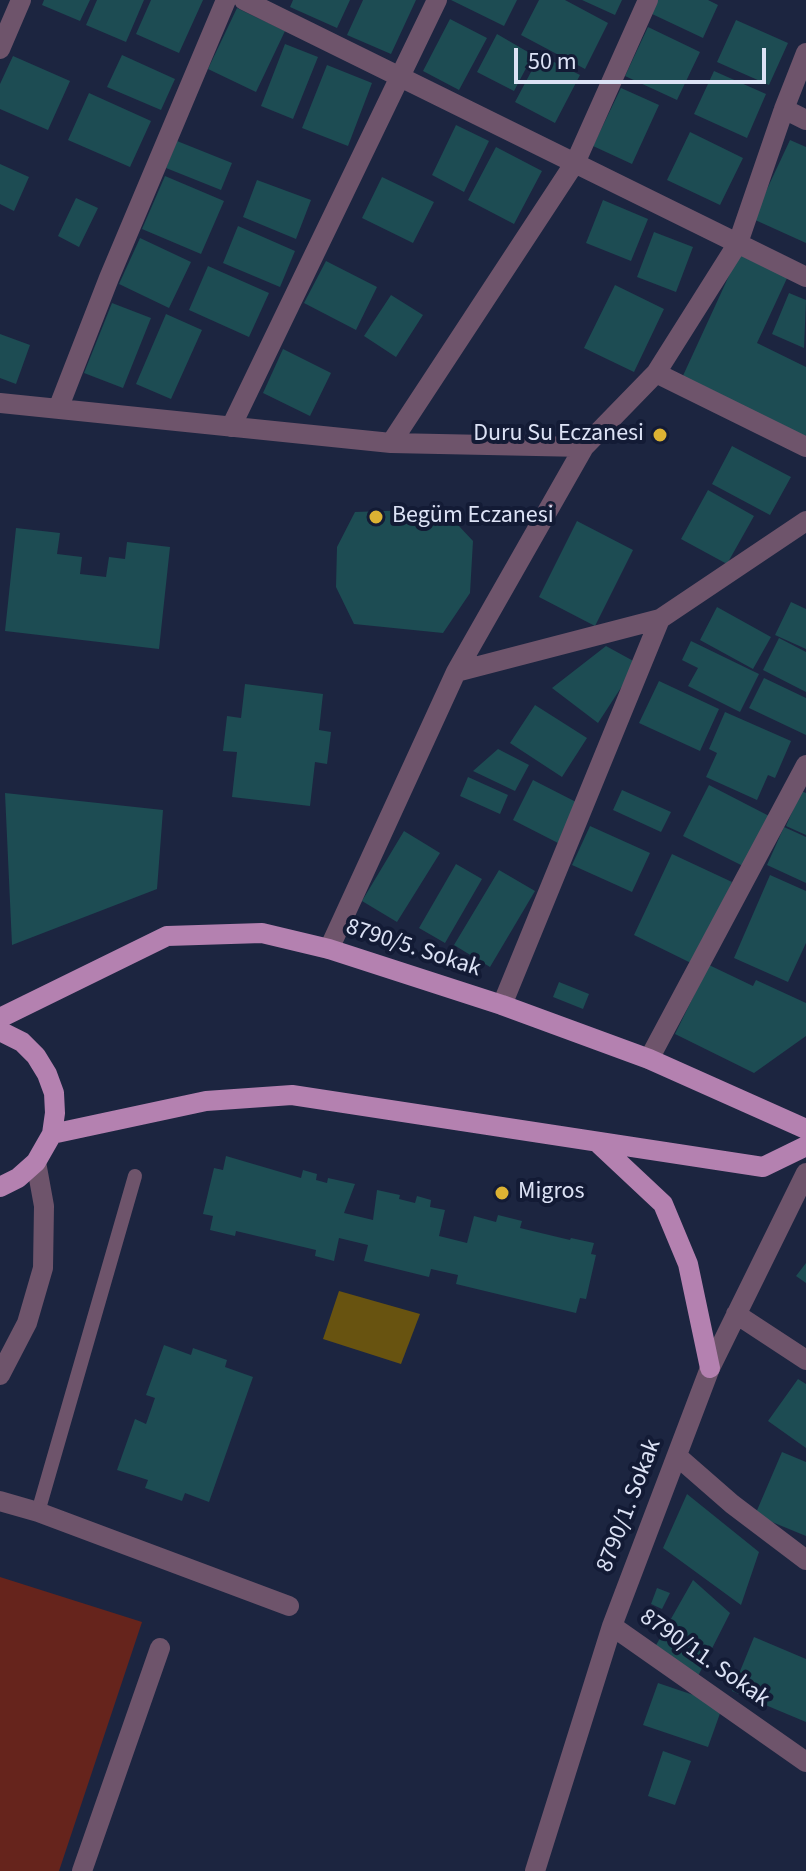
<!DOCTYPE html>
<html>
<head>
<meta charset="utf-8">
<style>
  body { margin:0 }
  #map { position:relative; width:806px; height:1871px; overflow:hidden; background:#1c2540; font-family:"Source Sans 3",sans-serif }
  canvas { display:block }
  .scale { position:absolute; left:514px; top:48px; width:252px; height:36px; box-sizing:border-box; border:4px solid #dce2f5; border-top:0; padding-left:10px; font-size:24px; line-height:28px; white-space:nowrap; color:#dce2f5; -webkit-text-stroke:6px #131b35; paint-order:stroke }
</style>
</head>
<body>
<div id="map">
<canvas width="806" height="1871"></canvas>
<div class="scale">50 m</div>
</div>
<script>
const context = document.querySelector('canvas').getContext('2d');
context.lineJoin = 'round';
function fillPath(path, color) { context.fillStyle = color; context.fill(path, 'evenodd'); }
const toPath = rows => new Path2D(rows.map(r => 'M' + r).join(''));
function strokePath(path, color, width, dash) { context.strokeStyle = color; context.lineWidth = width; context.lineCap = dash ? 'butt' : 'round'; context.setLineDash(dash || []); context.stroke(path); }
function write(font, color, halo, rows, align = 'center') {
  context.font = font + ' "Source Sans 3",sans-serif'; context.lineWidth = 8; context.setLineDash([]); context.textBaseline = 'middle'; context.strokeStyle = halo; context.fillStyle = color; for (const [text, x, y, turn = 0] of rows) {
    context.save(); context.translate(x, y); context.rotate((+turn || 0) * Math.PI / 180); context.textAlign = isNaN(turn) ? turn : align; if (halo) context.strokeText(text, 0, 0); context.fillText(text, 0, 0); context.restore();
  }
}
const green = toPath([
  [0,1577,142,1622,59,1871,0,1871]
]);
const water = toPath([
  [339,1291,420,1314,401,1364,323,1339]
]);
const building = toPath([
  [44,0,90,0,80,21,42,5],
  [97,0,144,0,126,42,86,25],
  [151,0,203,0,179,53,136,34],
  [293,0,350,0,337,28,290,7],
  [363,0,416,0,391,54,347,35],
  [451,0,517,0,504,26],
  [539,0,565,0,608,23,585,69,521,35],
  [582,0,622,0,615,15],
  [656,0,708,0,718,5,703,38,650,13],
  [237,8,285,31,256,92,208,69],
  [450,19,487,38,459,90,423,71],
  [736,20,788,43,769,85,717,62],
  [648,27,700,52,677,100,625,76],
  [497,34,533,55,514,91,477,72],
  [285,44,318,57,293,119,261,106],
  [122,55,175,79,161,110,107,87],
  [540,55,580,75,555,123,515,102],
  [13,56,70,81,48,130,0,109,0,84],
  [327,65,372,83,348,146,302,128],
  [714,71,766,94,747,138,694,114],
  [621,88,659,105,632,164,593,146],
  [89,93,151,121,130,167,68,140],
  [456,125,489,141,464,192,432,175],
  [690,132,743,158,720,205,667,180],
  [790,140,806,147,806,243,753,219],
  [177,141,232,163,221,190,166,168],
  [496,147,542,171,514,224,468,200],
  [0,164,29,177,14,211,0,204],
  [165,176,224,201,201,254,142,229],
  [382,177,434,202,413,243,362,218],
  [257,180,311,200,296,239,243,217],
  [76,198,98,208,79,247,58,236],
  [603,200,648,219,631,261,586,243],
  [238,226,295,251,280,287,223,263],
  [654,232,693,247,676,292,637,277],
  [140,238,191,262,169,308,119,284],
  [739,254,788,276,757,343,806,367,806,438,681,380],
  [326,261,377,287,356,330,304,303],
  [208,266,269,293,249,337,189,310],
  [615,285,664,309,634,372,584,348],
  [789,293,806,300,804,348,772,334],
  [391,295,423,315,396,357,364,336],
  [112,303,151,318,123,388,84,373],
  [166,314,202,330,171,399,136,384],
  [0,334,30,345,16,384,0,378],
  [283,349,331,373,310,416,263,393],
  [732,446,791,477,770,515,712,484],
  [708,490,754,516,727,564,681,539],
  [443,509,473,541,470,593,443,633,354,624,336,587,337,547,355,512],
  [577,521,633,550,595,626,539,597],
  [16,528,60,533,57,554,82,557,80,574,106,577,109,557,125,559,127,542,170,547,159,649,5,631],
  [791,602,806,609,806,649,775,635],
  [717,607,771,637,753,669,700,640],
  [779,638,806,652,806,692,763,670],
  [691,641,759,674,740,712,688,686,698,668,682,660],
  [606,646,637,663,598,723,552,688],
  [764,678,806,698,806,735,749,708],
  [659,681,719,709,700,751,639,723],
  [245,684,323,694,319,730,331,732,327,764,315,762,310,806,232,797,237,752,223,751,227,716,241,718],
  [535,705,587,738,562,777,510,743],
  [725,712,791,741,775,778,768,775,757,800,706,777,717,753,709,749],
  [498,749,529,765,515,791,473,771],
  [468,777,508,795,500,814,460,796],
  [533,780,578,803,558,843,513,820],
  [709,785,771,817,745,867,683,836],
  [622,790,671,812,661,832,613,810],
  [801,791,806,793,806,835,786,826],
  [5,793,163,810,157,889,12,945],
  [590,826,650,853,632,892,572,865],
  [784,827,806,837,806,883,767,865],
  [404,831,440,853,397,922,362,901],
  [672,854,732,882,693,964,634,935],
  [456,864,482,879,445,943,419,928],
  [499,870,535,891,490,967,454,945],
  [770,875,806,891,806,943,788,982,734,958],
  [709,965,753,986,756,980,806,1003,806,1036,754,1073,675,1034],
  [559,982,589,994,583,1009,553,997],
  [226,1156,301,1178,303,1170,317,1174,316,1180,327,1183,328,1178,355,1184,344,1213,373,1220,377,1190,400,1195,399,1199,415,1203,417,1196,431,1200,430,1207,445,1210,439,1236,467,1243,474,1216,496,1222,498,1215,522,1221,520,1228,570,1240,571,1238,594,1243,591,1254,596,1255,586,1299,580,1298,576,1313,456,1284,458,1275,431,1269,429,1277,364,1261,368,1245,339,1238,334,1261,315,1256,316,1250,236,1231,235,1236,210,1230,213,1216,203,1214,214,1168,223,1170],
  [806,1263,806,1283,796,1276],
  [164,1345,191,1355,193,1348,227,1360,225,1367,253,1377,209,1502,185,1493,182,1501,145,1488,148,1480,117,1470,135,1419,146,1424,155,1398,146,1395],
  [798,1379,806,1384,806,1448,768,1421],
  [782,1452,806,1462,806,1536,755,1515],
  [687,1494,759,1552,741,1605,663,1548],
  [693,1580,730,1613,697,1678,655,1647],
  [657,1588,670,1593,662,1609,651,1604],
  [754,1637,806,1659,806,1722,732,1691],
  [658,1683,723,1705,708,1747,643,1725],
  [663,1751,691,1761,675,1805,648,1796]
]);
const service = toPath([
  [38,1512,135,1176]
]);
const minor = toPath([
  [244,0,806,277],
  [0,49,21,0],
  [784,109,806,120],
  [656,373,806,447],
  [0,403,391,443,584,447],
  [58,409,109,278,226,0],
  [231,427,437,0],
  [391,443,576,161,648,0],
  [456,672,660,619,806,521],
  [329,949,456,672,584,447,656,373,738,243,784,109,806,53],
  [502,1005,660,619],
  [649,1059,806,765],
  [736,1314,806,1360],
  [0,1375,27,1323,43,1268,44,1206,36,1162],
  [677,1456,732,1504,806,1560],
  [0,1501,38,1512,289,1606],
  [612,1626,806,1762],
  [82,1871,160,1648],
  [535,1871,612,1626,710,1368,806,1173]
]);
const primary = toPath([
  [0,1018,167,936,262,933,329,949,502,1005,649,1059,806,1129],
  [0,1031,22,1042,36,1056,47,1074,54,1093,55,1113,52,1134,36,1162,18,1178,0,1187],
  [52,1134,206,1101,292,1095,763,1167,806,1146],
  [599,1144,663,1204,688,1264,710,1368]
]);
const markers = [
  [660,435,8,"#dcb233"],
  [376,517,8,"#dcb233"],
  [502,1193,8,"#dcb233"]
];
const poiNames = [
  ["Duru Su Eczanesi",644,435,"right"],
  ["Begüm Eczanesi",392,517],
  ["Migros",518,1193]
];
const streetNames = [
  ["8790/5. Sokak",413,949,18],
  ["8790/1. Sokak",630,1506,-69],
  ["8790/11. Sokak",704,1659,35]
];
fillPath(green, '#66241c');
fillPath(water, '#685310');
fillPath(building, '#1d4c53');
strokePath(service, '#6e546b', 14);
strokePath(minor, '#6e546b', 20);
strokePath(primary, '#b481b0', 20);
for (const [x, y, r, color] of markers) { const dot = new Path2D(); dot.arc(x, y, r, 0, 2 * Math.PI); context.fillStyle = color; context.fill(dot); strokePath(dot, '#131b35', 3); }
write('24px', '#dce2f5', '#131b35', poiNames, 'left');
write('24px', '#dce2f5', '#131b35', streetNames);
</script>
</body>
</html>
